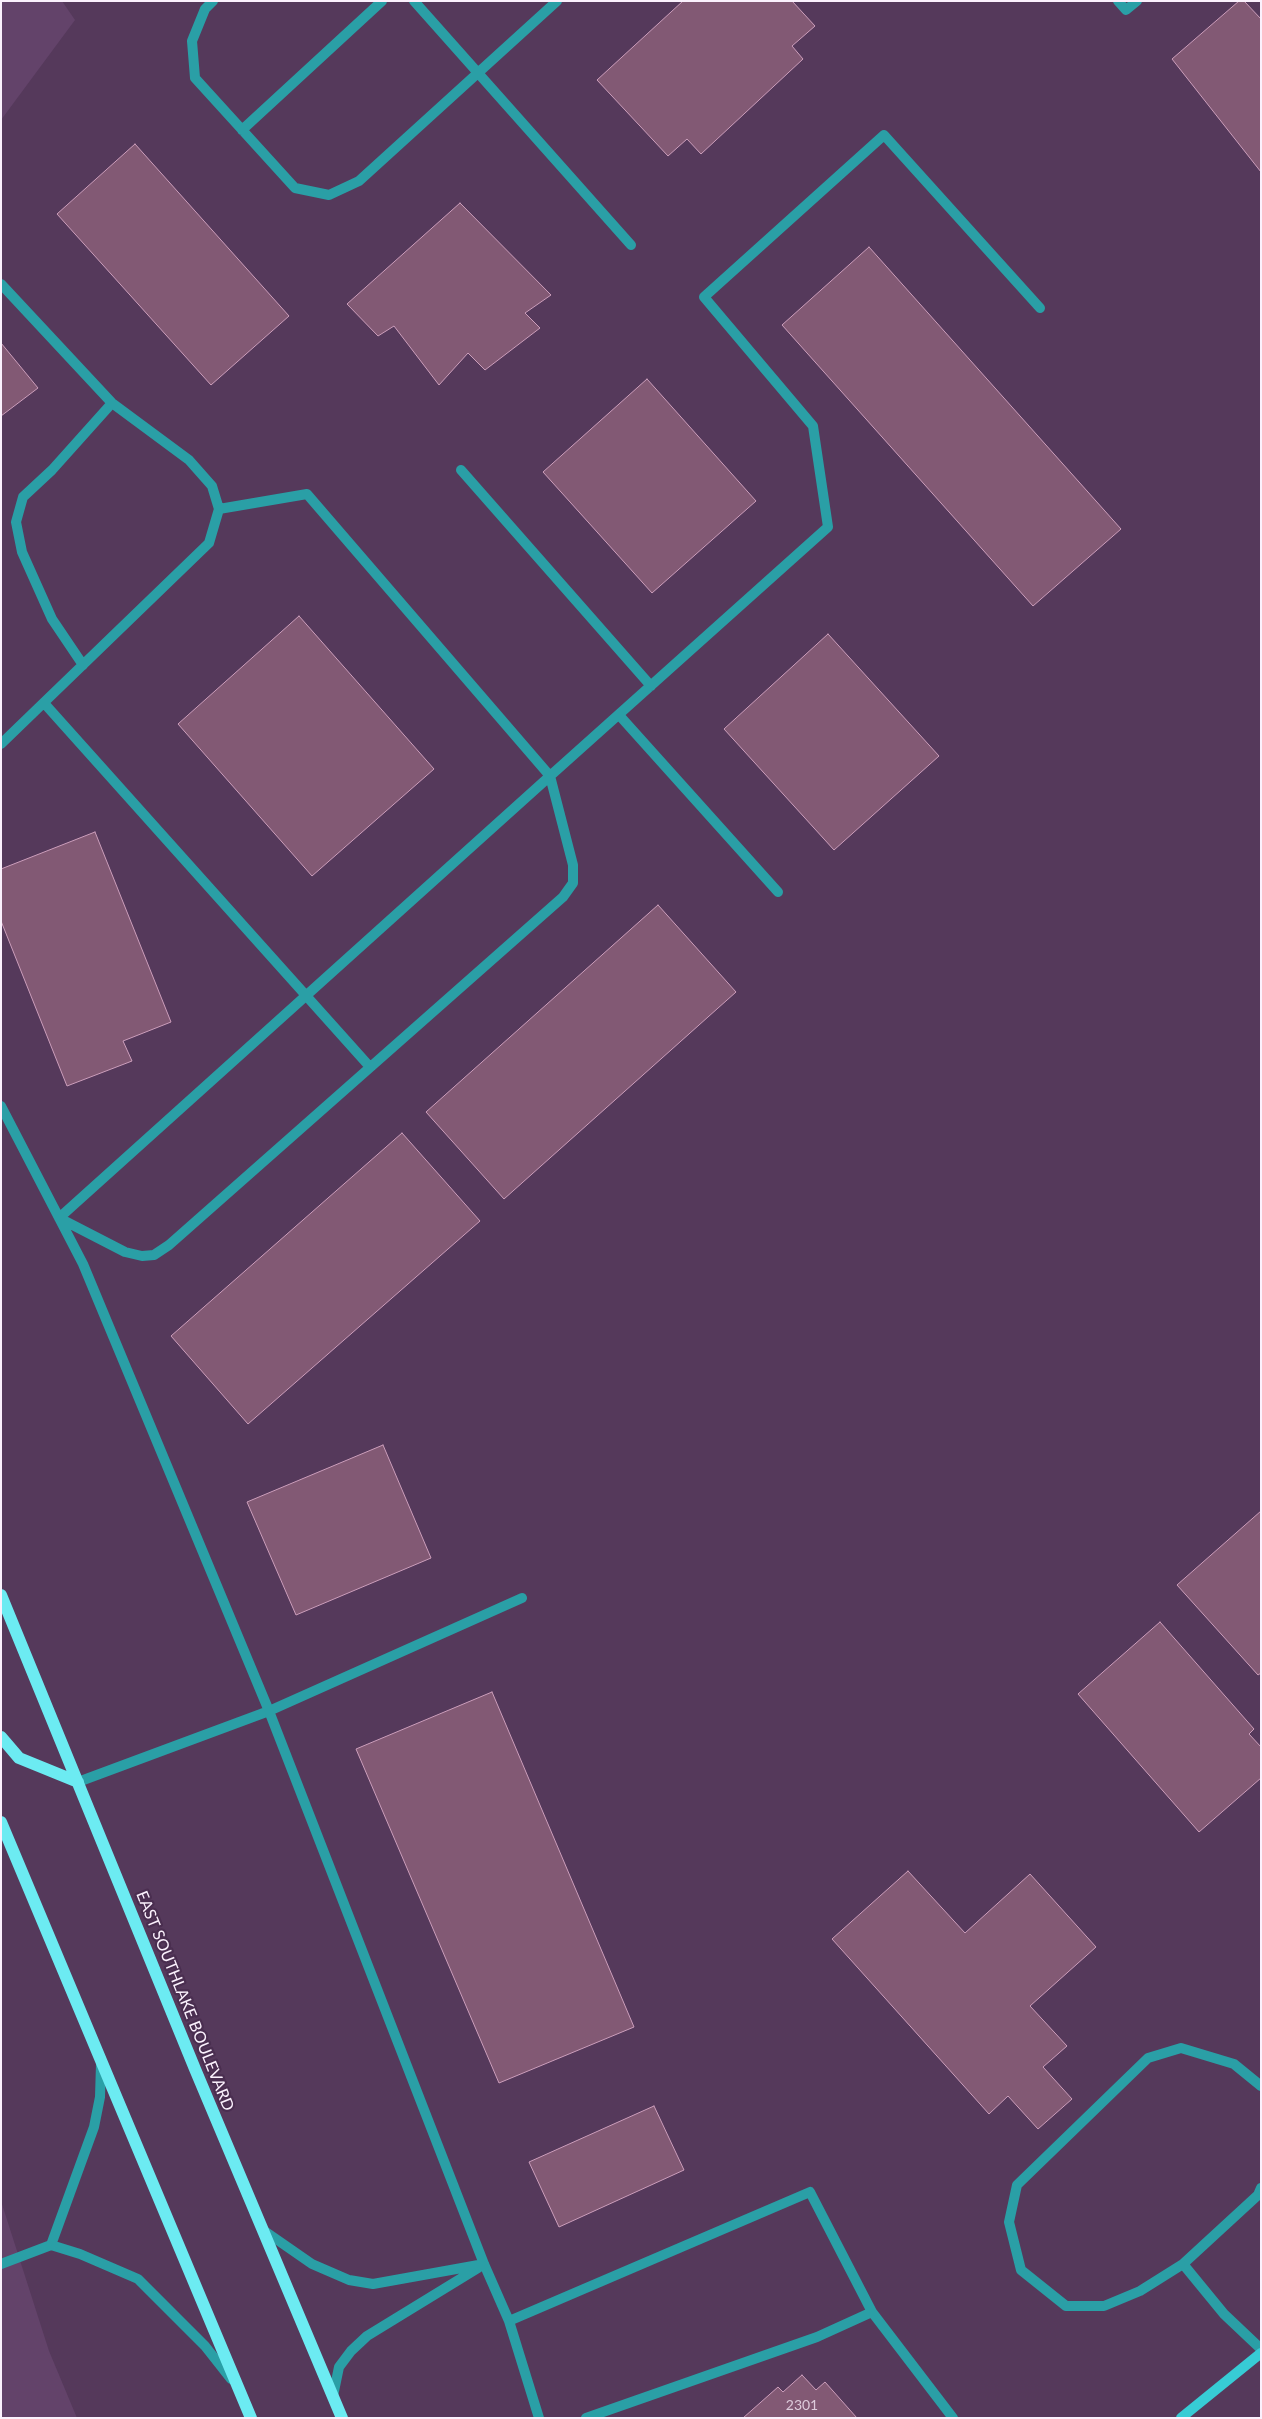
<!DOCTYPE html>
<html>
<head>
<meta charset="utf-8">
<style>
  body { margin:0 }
  #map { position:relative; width:1262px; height:2419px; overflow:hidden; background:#55395b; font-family:Lato,sans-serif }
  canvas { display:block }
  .frame { position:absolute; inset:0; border:2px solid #fbf1fd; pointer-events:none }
</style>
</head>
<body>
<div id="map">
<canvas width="1262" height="2419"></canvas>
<div class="frame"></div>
</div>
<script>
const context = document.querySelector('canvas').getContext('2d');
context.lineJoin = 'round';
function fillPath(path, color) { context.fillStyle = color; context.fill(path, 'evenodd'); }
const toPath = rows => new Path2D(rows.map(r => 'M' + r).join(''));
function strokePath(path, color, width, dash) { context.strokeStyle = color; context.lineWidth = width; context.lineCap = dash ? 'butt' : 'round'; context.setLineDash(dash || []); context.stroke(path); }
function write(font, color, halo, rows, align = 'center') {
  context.font = font + ' Lato,sans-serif'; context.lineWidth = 4.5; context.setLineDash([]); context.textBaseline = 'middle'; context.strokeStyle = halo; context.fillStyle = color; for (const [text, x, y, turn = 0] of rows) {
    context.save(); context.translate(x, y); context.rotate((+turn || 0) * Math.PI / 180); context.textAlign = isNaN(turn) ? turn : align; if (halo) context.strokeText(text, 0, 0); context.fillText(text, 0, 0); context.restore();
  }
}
const built = toPath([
  [1,1,62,1,75,20,1,120],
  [1,2201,49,2351,77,2418,1,2418]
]);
const building = toPath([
  [683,1,792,1,815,26,792,46,803,59,701,154,687,139,668,156,597,80,683,1],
  [1239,1,1244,1,1261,19,1261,172,1172,59,1239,1],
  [135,144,289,316,211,385,57,214,135,144],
  [460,203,551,295,525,313,540,328,485,370,468,353,439,385,394,326,378,336,347,304,460,203],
  [869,247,1121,529,1033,606,782,325,869,247],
  [1,343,38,388,1,416,1,343],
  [647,379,756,501,652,593,543,472,647,379],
  [299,616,434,769,312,876,178,724,299,616],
  [828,634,939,756,834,850,724,729,828,634],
  [95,832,171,1022,123,1041,132,1061,67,1086,1,921,1,869,95,832],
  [658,905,736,992,504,1199,426,1112,658,905],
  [402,1133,480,1221,248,1424,171,1336,402,1133],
  [383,1445,431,1558,296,1615,247,1502,383,1445],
  [1261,1511,1261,1673,1258,1675,1177,1585,1261,1511],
  [1160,1622,1254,1729,1249,1734,1261,1747,1261,1778,1199,1832,1078,1694,1160,1622],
  [492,1692,634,2027,499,2083,356,1749,492,1692],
  [908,1871,965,1933,1030,1874,1096,1947,1030,2006,1067,2046,1043,2067,1072,2099,1038,2129,1008,2096,989,2114,832,1939,908,1871],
  [654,2106,684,2170,559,2227,529,2162,654,2106],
  [802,2375,816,2390,825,2382,857,2418,743,2418,778,2387,783,2392,802,2375]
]);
const lane = toPath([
  [213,1,205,9,192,41,195,78,295,188,329,195,359,181,557,1],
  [414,1,631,245],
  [1118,1,1126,10,1137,1],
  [242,130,382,1],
  [1,284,112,403,189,460,212,486,219,509,209,543,1,744],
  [461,470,651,686],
  [219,509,307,494,550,776,573,865,573,883,563,897,169,1245,154,1255,142,1256,125,1252,59,1218,550,776,828,527,813,426,704,297,884,135,1040,308],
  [83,665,52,619,22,552,16,522,23,497,52,470,112,403],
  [44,703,370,1067],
  [619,715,778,892],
  [1,1106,83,1264,269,1711,484,2264,509,2321,810,2192,872,2312,953,2418],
  [78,1782,269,1711,522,1598],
  [1261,2086,1234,2064,1181,2048,1148,2058,1017,2185,1009,2222,1021,2270,1066,2306,1104,2306,1140,2291,1183,2264,1258,2195,1261,2188],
  [263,2230,312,2264,349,2280,373,2284,484,2264],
  [51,2245,94,2127,100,2097,101,2064],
  [1,2264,51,2245,80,2254,138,2279,205,2346,231,2379],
  [1183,2264,1224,2314,1261,2349],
  [509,2321,539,2418],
  [333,2396,339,2367,351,2351,367,2336,478,2268],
  [586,2418,817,2337,872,2312]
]);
const secondary = toPath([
  [1181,2418,1261,2353]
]);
const primary = toPath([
  [1,1595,195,2069,342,2418],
  [1,1737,19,1758,78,1782],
  [1,1822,251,2418]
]);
const numberNames = [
  ["2301",802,2405]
];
const streetNames = [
  ["EAST SOUTHLAKE BOULEVARD",185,2001,68]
];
fillPath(built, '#63436a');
fillPath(building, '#825974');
strokePath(building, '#cc9ebb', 1);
strokePath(lane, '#2a9fa6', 10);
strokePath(secondary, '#37ccd5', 10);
strokePath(primary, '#6cebf2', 12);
write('14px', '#ddcbdb', null, numberNames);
write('16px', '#fbf1fd', '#4a2e50', streetNames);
</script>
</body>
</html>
